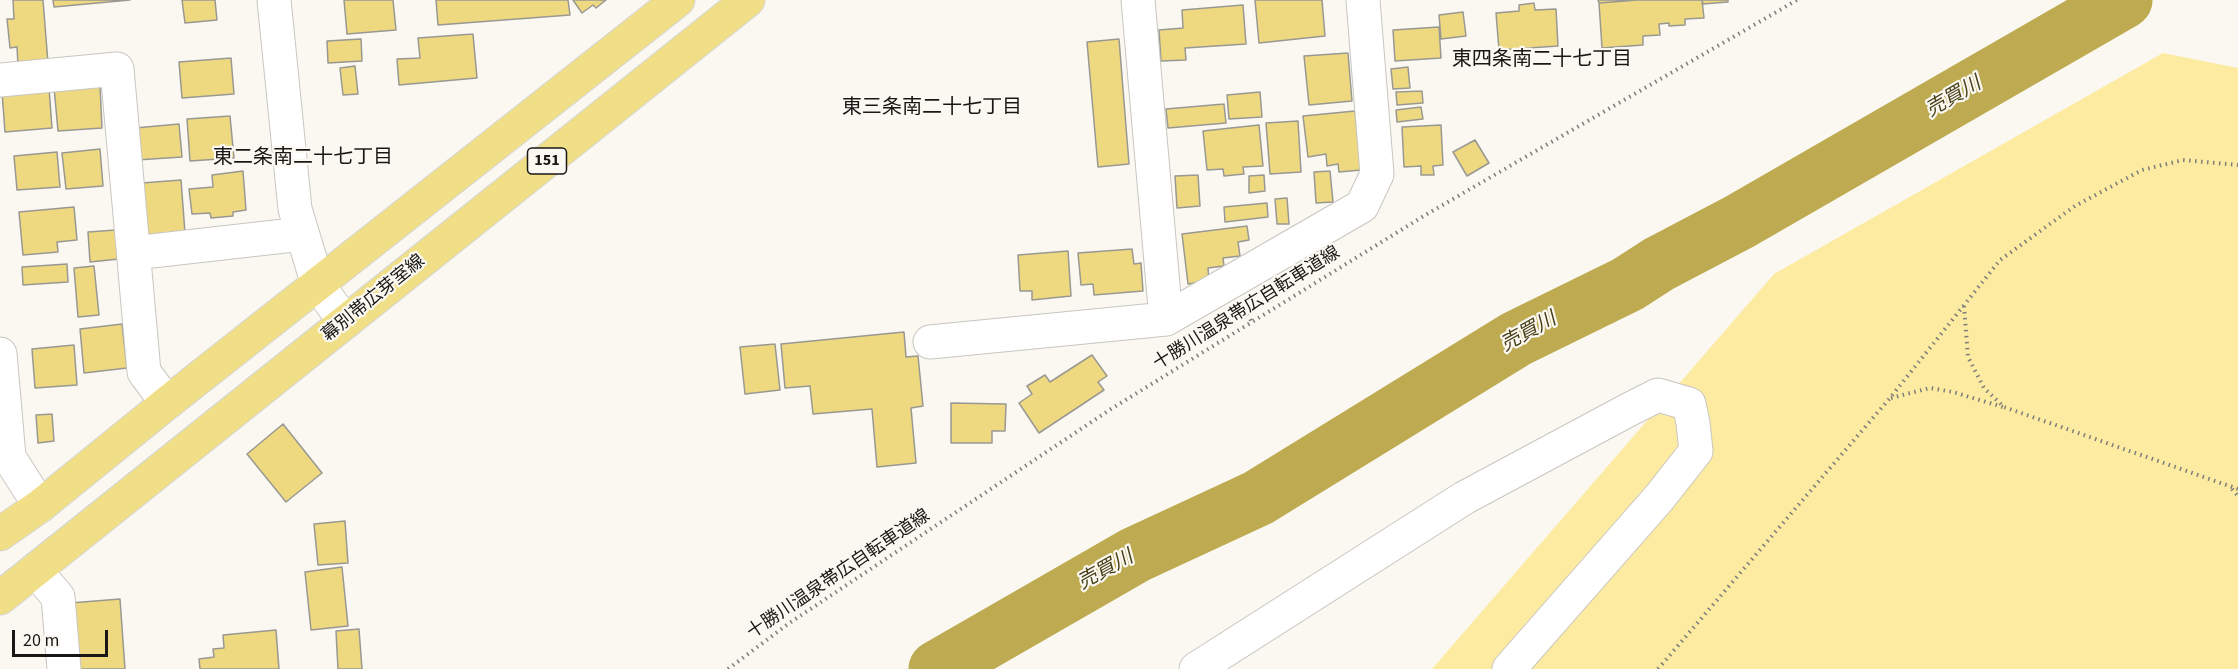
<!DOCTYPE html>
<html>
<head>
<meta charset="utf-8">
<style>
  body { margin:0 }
  #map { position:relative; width:2238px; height:669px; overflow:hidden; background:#faf8f1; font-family:"Source Sans 3",sans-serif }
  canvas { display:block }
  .scale { position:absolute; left:12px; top:630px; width:96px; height:27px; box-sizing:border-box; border:3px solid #181715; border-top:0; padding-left:8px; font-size:18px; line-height:21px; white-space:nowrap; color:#181715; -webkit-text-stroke:4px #faf8f1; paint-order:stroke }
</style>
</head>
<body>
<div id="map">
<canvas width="2238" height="669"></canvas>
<div class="scale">20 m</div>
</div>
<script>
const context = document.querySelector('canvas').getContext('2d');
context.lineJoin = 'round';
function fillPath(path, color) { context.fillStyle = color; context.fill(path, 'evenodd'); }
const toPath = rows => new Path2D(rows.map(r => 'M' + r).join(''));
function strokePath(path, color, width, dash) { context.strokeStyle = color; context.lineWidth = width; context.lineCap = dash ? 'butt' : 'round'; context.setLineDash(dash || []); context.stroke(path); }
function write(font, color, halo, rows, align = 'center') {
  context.font = font + ' "Source Sans 3","Noto Sans JP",sans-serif'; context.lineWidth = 4.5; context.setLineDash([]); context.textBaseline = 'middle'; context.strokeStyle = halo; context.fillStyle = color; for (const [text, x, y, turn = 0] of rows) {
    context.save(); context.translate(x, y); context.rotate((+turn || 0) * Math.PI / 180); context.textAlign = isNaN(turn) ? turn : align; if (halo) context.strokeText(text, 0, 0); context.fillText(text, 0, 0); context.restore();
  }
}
const green = toPath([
  [2163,53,2238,68,2238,669,1432,669,1774,274]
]);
const river = toPath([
  [937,669,1135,555,1258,498,1516,339,1628,284,1659,264,1739,222,2124,0]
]);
const building = toPath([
  [13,0,43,0,48,63,18,65,17,47,10,48,7,19,14,19,13,0],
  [53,0,130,0,54,7,53,0],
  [182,0,215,0,217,20,185,23,182,0],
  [344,0,393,0,396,30,347,34,344,0],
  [436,0,568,0,570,15,438,25,436,0],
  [573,0,606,0,596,8,593,5,582,13,573,0],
  [1255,0,1322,0,1325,36,1259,43,1255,0],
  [1598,0,1637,0,1599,3,1598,0],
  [1637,0,1702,0,1704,18,1685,19,1685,25,1669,26,1669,23,1659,24,1660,35,1643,36,1643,45,1602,48,1599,3,1637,0],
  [1702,0,1728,0,1728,2,1703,4,1702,0],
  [1534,3,1535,10,1556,9,1558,46,1499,50,1496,13,1519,11,1519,5,1534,3],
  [1243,5,1246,44,1185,48,1186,60,1161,61,1159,30,1183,28,1182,10,1243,5],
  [1463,12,1466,36,1441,39,1439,15,1463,12],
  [1439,27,1441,58,1395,61,1393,30,1439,27],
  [473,34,477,78,399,85,397,59,420,58,418,38,473,34],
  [361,39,362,61,328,63,327,41,361,39],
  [1119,39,1129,164,1098,167,1087,42,1119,39],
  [1348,53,1352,101,1309,105,1304,56,1348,53],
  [231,58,234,94,182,98,179,62,231,58],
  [355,66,358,94,343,95,340,68,355,66],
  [1408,67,1410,88,1393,89,1391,69,1408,67],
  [100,85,102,128,58,131,54,87,100,85],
  [49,88,52,128,5,132,2,92,49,88],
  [1422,91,1423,103,1397,105,1396,92,1422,91],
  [1260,92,1262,117,1229,119,1227,95,1260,92],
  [1224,104,1226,123,1168,128,1166,109,1224,104],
  [1421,107,1423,119,1397,122,1396,110,1421,107],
  [1355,111,1361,170,1339,172,1338,164,1327,166,1326,154,1308,157,1303,116,1355,111],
  [230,116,234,158,190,161,187,119,230,116],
  [1298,121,1301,172,1270,174,1266,123,1298,121],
  [179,124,182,157,137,160,135,128,179,124],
  [1259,125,1263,166,1243,167,1244,174,1224,176,1223,169,1207,170,1203,131,1259,125],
  [1441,125,1443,165,1433,166,1434,175,1421,175,1421,166,1404,167,1402,127,1441,125],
  [1475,140,1489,163,1467,176,1453,152,1475,140],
  [100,149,103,186,66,189,62,153,100,149],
  [57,152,60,187,17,190,14,156,57,152],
  [243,171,246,210,233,212,233,216,211,218,210,213,192,214,189,189,213,187,212,175,243,171],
  [1330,171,1333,202,1316,203,1314,172,1330,171],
  [1198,175,1200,206,1177,208,1175,176,1198,175],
  [1264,175,1265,191,1249,193,1249,176,1264,175],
  [181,180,185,233,146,236,142,183,181,180],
  [1287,198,1289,224,1277,224,1275,199,1287,198],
  [1267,203,1268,217,1225,222,1224,207,1267,203],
  [74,207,77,240,57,242,58,252,23,255,19,212,74,207],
  [1247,226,1249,240,1238,242,1240,256,1223,258,1224,266,1208,268,1209,281,1188,284,1182,234,1247,226],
  [116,230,119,259,90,262,88,232,116,230],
  [1132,249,1134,264,1141,263,1143,291,1094,295,1093,284,1081,285,1078,253,1132,249],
  [1068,251,1071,296,1032,300,1032,291,1020,291,1018,255,1068,251],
  [67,264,68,282,23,285,22,267,67,264],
  [94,266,99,315,78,317,74,268,94,266],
  [122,324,127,368,84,373,80,329,122,324],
  [904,332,906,357,918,356,923,406,911,408,916,463,877,467,872,409,813,414,810,386,785,388,781,344,904,332],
  [775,344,780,390,745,394,740,347,775,344],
  [74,345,77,385,35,388,32,349,74,345],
  [1092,355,1107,376,1098,382,1104,390,1039,433,1019,403,1032,394,1027,386,1045,375,1050,382,1092,355],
  [951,403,1006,404,1005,431,992,431,992,443,951,443,951,403],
  [52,414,54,441,38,443,36,415,52,414],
  [283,424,322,473,286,502,247,454,283,424],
  [345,521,348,563,318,565,314,524,345,521],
  [342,567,348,626,311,630,305,572,342,567],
  [120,599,125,669,75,669,70,603,120,599],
  [359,629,362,669,338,669,336,631,359,629],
  [276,630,279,669,200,669,199,659,214,657,213,649,224,648,223,635,276,630]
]);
const path = toPath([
  [1964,306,1968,357,1984,388,2004,407,2238,489],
  [1244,309,1252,322],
  [1891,398,1930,388,1953,392,2003,407],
  [2232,489,2238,496],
  [728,669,788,624,1111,409,1427,214,1797,0],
  [1658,669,1890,398,2000,260,2075,206,2142,170,2183,160,2238,165]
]);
const minor = toPath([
  [274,0,295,209,318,285,345,322],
  [1138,0,1166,319],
  [0,80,117,69,144,372,167,403],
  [134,253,302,234],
  [930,342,1166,319,1362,206,1377,174,1363,0],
  [0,354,9,457,40,506],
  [35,570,58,597,64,669],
  [1196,669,1464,498,1630,409,1658,395,1689,404,1693,423,1696,451,1659,498,1509,669]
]);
const major = toPath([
  [0,534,40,506,167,403,678,0],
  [0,598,748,0]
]);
const shields = [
  [547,161,39]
];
const shieldNames = [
  ["151",547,161]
];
const streetNames = [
  ["幕別帯広芽室線",374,299,-39],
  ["十勝川温泉帯広自転車道線",1247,309,-32],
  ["十勝川温泉帯広自転車道線",839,575,-34]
];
const neighbourhoodNames = [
  ["東四条南二十七丁目",1542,61],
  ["東三条南二十七丁目",932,109],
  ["東二条南二十七丁目",303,159]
];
const waterNames = [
  ["売買川",1954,98,-30],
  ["売買川",1529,333,-29],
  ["売買川",1106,571,-29]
];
fillPath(green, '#fceba1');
strokePath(river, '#beaa50', 57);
fillPath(building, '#eed980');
strokePath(building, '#999892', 1.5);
strokePath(minor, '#c8c6c0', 35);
strokePath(major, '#d5d5d5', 35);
strokePath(path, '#7f7d79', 4, [1.5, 4.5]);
strokePath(minor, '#fff', 33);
strokePath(major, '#f1df88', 33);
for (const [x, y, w] of shields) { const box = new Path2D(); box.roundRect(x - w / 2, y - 13, w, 26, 4.5); context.fillStyle = '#faf8f1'; context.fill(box); strokePath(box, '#181715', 1.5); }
write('bold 16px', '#181715', null, shieldNames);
write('18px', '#181715', '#faf8f1', streetNames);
write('20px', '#181715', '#faf8f1', neighbourhoodNames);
write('italic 20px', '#473f18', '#faf8f1', waterNames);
</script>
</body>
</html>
